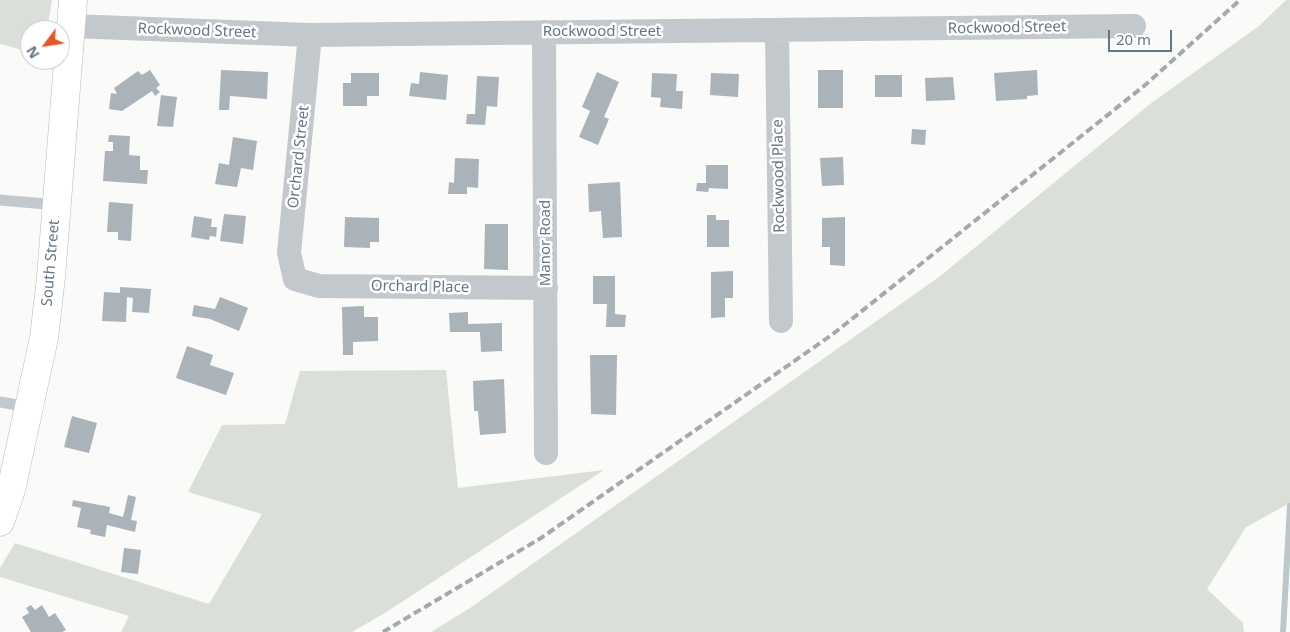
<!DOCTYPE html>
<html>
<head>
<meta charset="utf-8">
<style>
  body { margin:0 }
  #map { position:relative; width:1290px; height:632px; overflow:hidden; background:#fafaf8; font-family:"Noto Sans",sans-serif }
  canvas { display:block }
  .north { position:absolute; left:20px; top:20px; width:50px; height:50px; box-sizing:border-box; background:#fff; border:1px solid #c1c8cd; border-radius:50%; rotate:239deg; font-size:14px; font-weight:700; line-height:20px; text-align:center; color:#657683 }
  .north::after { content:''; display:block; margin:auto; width:18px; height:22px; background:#e4572e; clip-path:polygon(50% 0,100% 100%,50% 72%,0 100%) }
  .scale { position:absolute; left:1108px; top:30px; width:64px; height:22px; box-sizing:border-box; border:2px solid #657683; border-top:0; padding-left:6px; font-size:15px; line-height:18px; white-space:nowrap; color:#657683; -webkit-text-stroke:4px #fff; paint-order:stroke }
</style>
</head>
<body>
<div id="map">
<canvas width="1290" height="632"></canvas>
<div class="north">N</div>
<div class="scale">20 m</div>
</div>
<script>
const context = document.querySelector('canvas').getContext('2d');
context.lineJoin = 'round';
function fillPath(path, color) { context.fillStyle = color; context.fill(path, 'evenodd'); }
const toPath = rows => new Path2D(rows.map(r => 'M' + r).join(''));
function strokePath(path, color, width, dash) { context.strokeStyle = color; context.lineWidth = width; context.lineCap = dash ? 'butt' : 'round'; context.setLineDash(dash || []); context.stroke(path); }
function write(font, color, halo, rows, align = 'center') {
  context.font = font + ' "Noto Sans",sans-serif'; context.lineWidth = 5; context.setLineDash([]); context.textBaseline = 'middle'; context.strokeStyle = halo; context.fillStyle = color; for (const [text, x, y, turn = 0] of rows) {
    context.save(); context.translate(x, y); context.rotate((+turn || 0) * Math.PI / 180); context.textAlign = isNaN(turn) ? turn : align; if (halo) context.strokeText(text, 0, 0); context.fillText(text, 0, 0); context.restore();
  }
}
const green = toPath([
  [0,0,52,0,47,30,30,30,30,52,0,44],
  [1286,0,1290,0,1290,503,1246,527,1207,589,1243,623,1244,632,431,632,470,608,939,277,1150,104,1259,26],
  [446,370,458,488,604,470,388,611,352,632,121,632,129,616,0,577,0,568,15,543,209,604,262,514,188,492,222,425,285,424,300,371]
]);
const stream = toPath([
  [1283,632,1290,506]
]);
const building = toPath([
  [150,70,160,85,156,88,160,92,155,96,152,91,122,111,109,109,111,93,117,94,114,88,138,71,142,75],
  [221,70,268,72,267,99,230,96,229,110,219,110],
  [818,70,843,70,843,108,818,108],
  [1037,70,1038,95,1027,96,1027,99,996,101,994,73],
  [420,72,448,75,446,100,409,96,411,83,419,84],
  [597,72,619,82,604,117,609,119,598,145,579,137,590,111,582,107],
  [351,73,379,73,379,96,367,96,367,106,343,106,343,83,351,83],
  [652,73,677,74,676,91,683,91,682,109,660,107,661,98,651,97],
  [711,73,739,74,738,97,710,95],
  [875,75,902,75,902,97,875,97],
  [477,76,499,77,497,107,487,106,485,125,466,124,467,114,475,114],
  [953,77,955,100,926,101,925,78],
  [161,95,177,97,173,127,157,126],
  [912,129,926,130,925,145,911,144],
  [109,135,130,136,129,155,140,156,140,170,148,170,147,184,103,181,105,151,113,151,113,142,108,142],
  [233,137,257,141,253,170,241,168,237,187,215,184,219,163,229,165],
  [843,157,844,185,822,186,820,158],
  [455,158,479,159,478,188,467,187,467,194,448,194,449,182,454,183],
  [706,165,728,165,728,189,709,188,708,192,696,191,697,183,706,183],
  [620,182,622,237,603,238,601,211,589,212,588,184],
  [109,202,133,204,131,241,118,240,118,232,107,232],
  [224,214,246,216,243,244,220,241],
  [707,215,716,215,716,220,729,220,729,247,707,247],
  [194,216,212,219,211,227,217,227,216,237,210,236,209,240,191,237],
  [345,217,379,218,379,242,370,242,370,248,344,247],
  [845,217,845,266,830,265,830,247,822,247,822,218],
  [485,224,508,224,508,270,484,269],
  [733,271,733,298,725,298,725,317,711,318,711,272],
  [593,276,615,276,615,314,626,315,625,327,606,327,607,304,593,304],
  [120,287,151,289,149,313,132,312,133,298,127,297,126,322,102,321,104,292,120,293],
  [220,297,248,308,239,331,210,319,192,316,194,305,215,309],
  [364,306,364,317,378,317,378,341,353,342,353,355,343,355,342,307],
  [468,312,468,324,502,323,502,351,481,352,480,332,450,332,449,313],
  [187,346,213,355,210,365,234,373,226,395,176,378],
  [590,355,617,355,616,415,591,414],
  [504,379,506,433,480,435,478,411,474,411,473,381],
  [72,416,97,423,89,453,64,447],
  [128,495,136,497,131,520,137,521,135,532,107,525,105,537,90,534,91,530,77,527,81,508,72,506,73,500,110,507,109,513,123,517],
  [124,548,141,550,138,574,121,572],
  [31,605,35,610,42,605,49,617,55,613,66,630,62,632,31,632,22,617,29,613,26,608]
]);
const service = toPath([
  [0,200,57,205],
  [0,402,28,407]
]);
const minor = toPath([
  [71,26,310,35,1134,26],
  [777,31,781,321],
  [544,32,546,453],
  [310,35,289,253,295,279,319,286,546,288]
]);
const secondary = toPath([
  [0,522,11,490,44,338,51,277,73,0]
]);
const rail = toPath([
  [383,632,541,538,833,334,1144,86,1240,0]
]);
const streetNames = [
  ["Rockwood Street",1007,28,-1],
  ["Rockwood Street",197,31,2],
  ["Rockwood Street",602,32],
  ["Orchard Street",299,157,-84],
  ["Rockwood Place",779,176,-91],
  ["Manor Road",546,243,-90],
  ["South Street",51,263,-85],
  ["Orchard Place",420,287,1]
];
fillPath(green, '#dadfd7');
strokePath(stream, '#bbc7cb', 6);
fillPath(building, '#aab3b9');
strokePath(secondary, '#b3babf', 29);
strokePath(service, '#c3c8cc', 11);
strokePath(minor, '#c3c8cc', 24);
strokePath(secondary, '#fff', 28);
strokePath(rail, '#a2aab0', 4, [8, 4]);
write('15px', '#657683', '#fff', streetNames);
</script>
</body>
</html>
